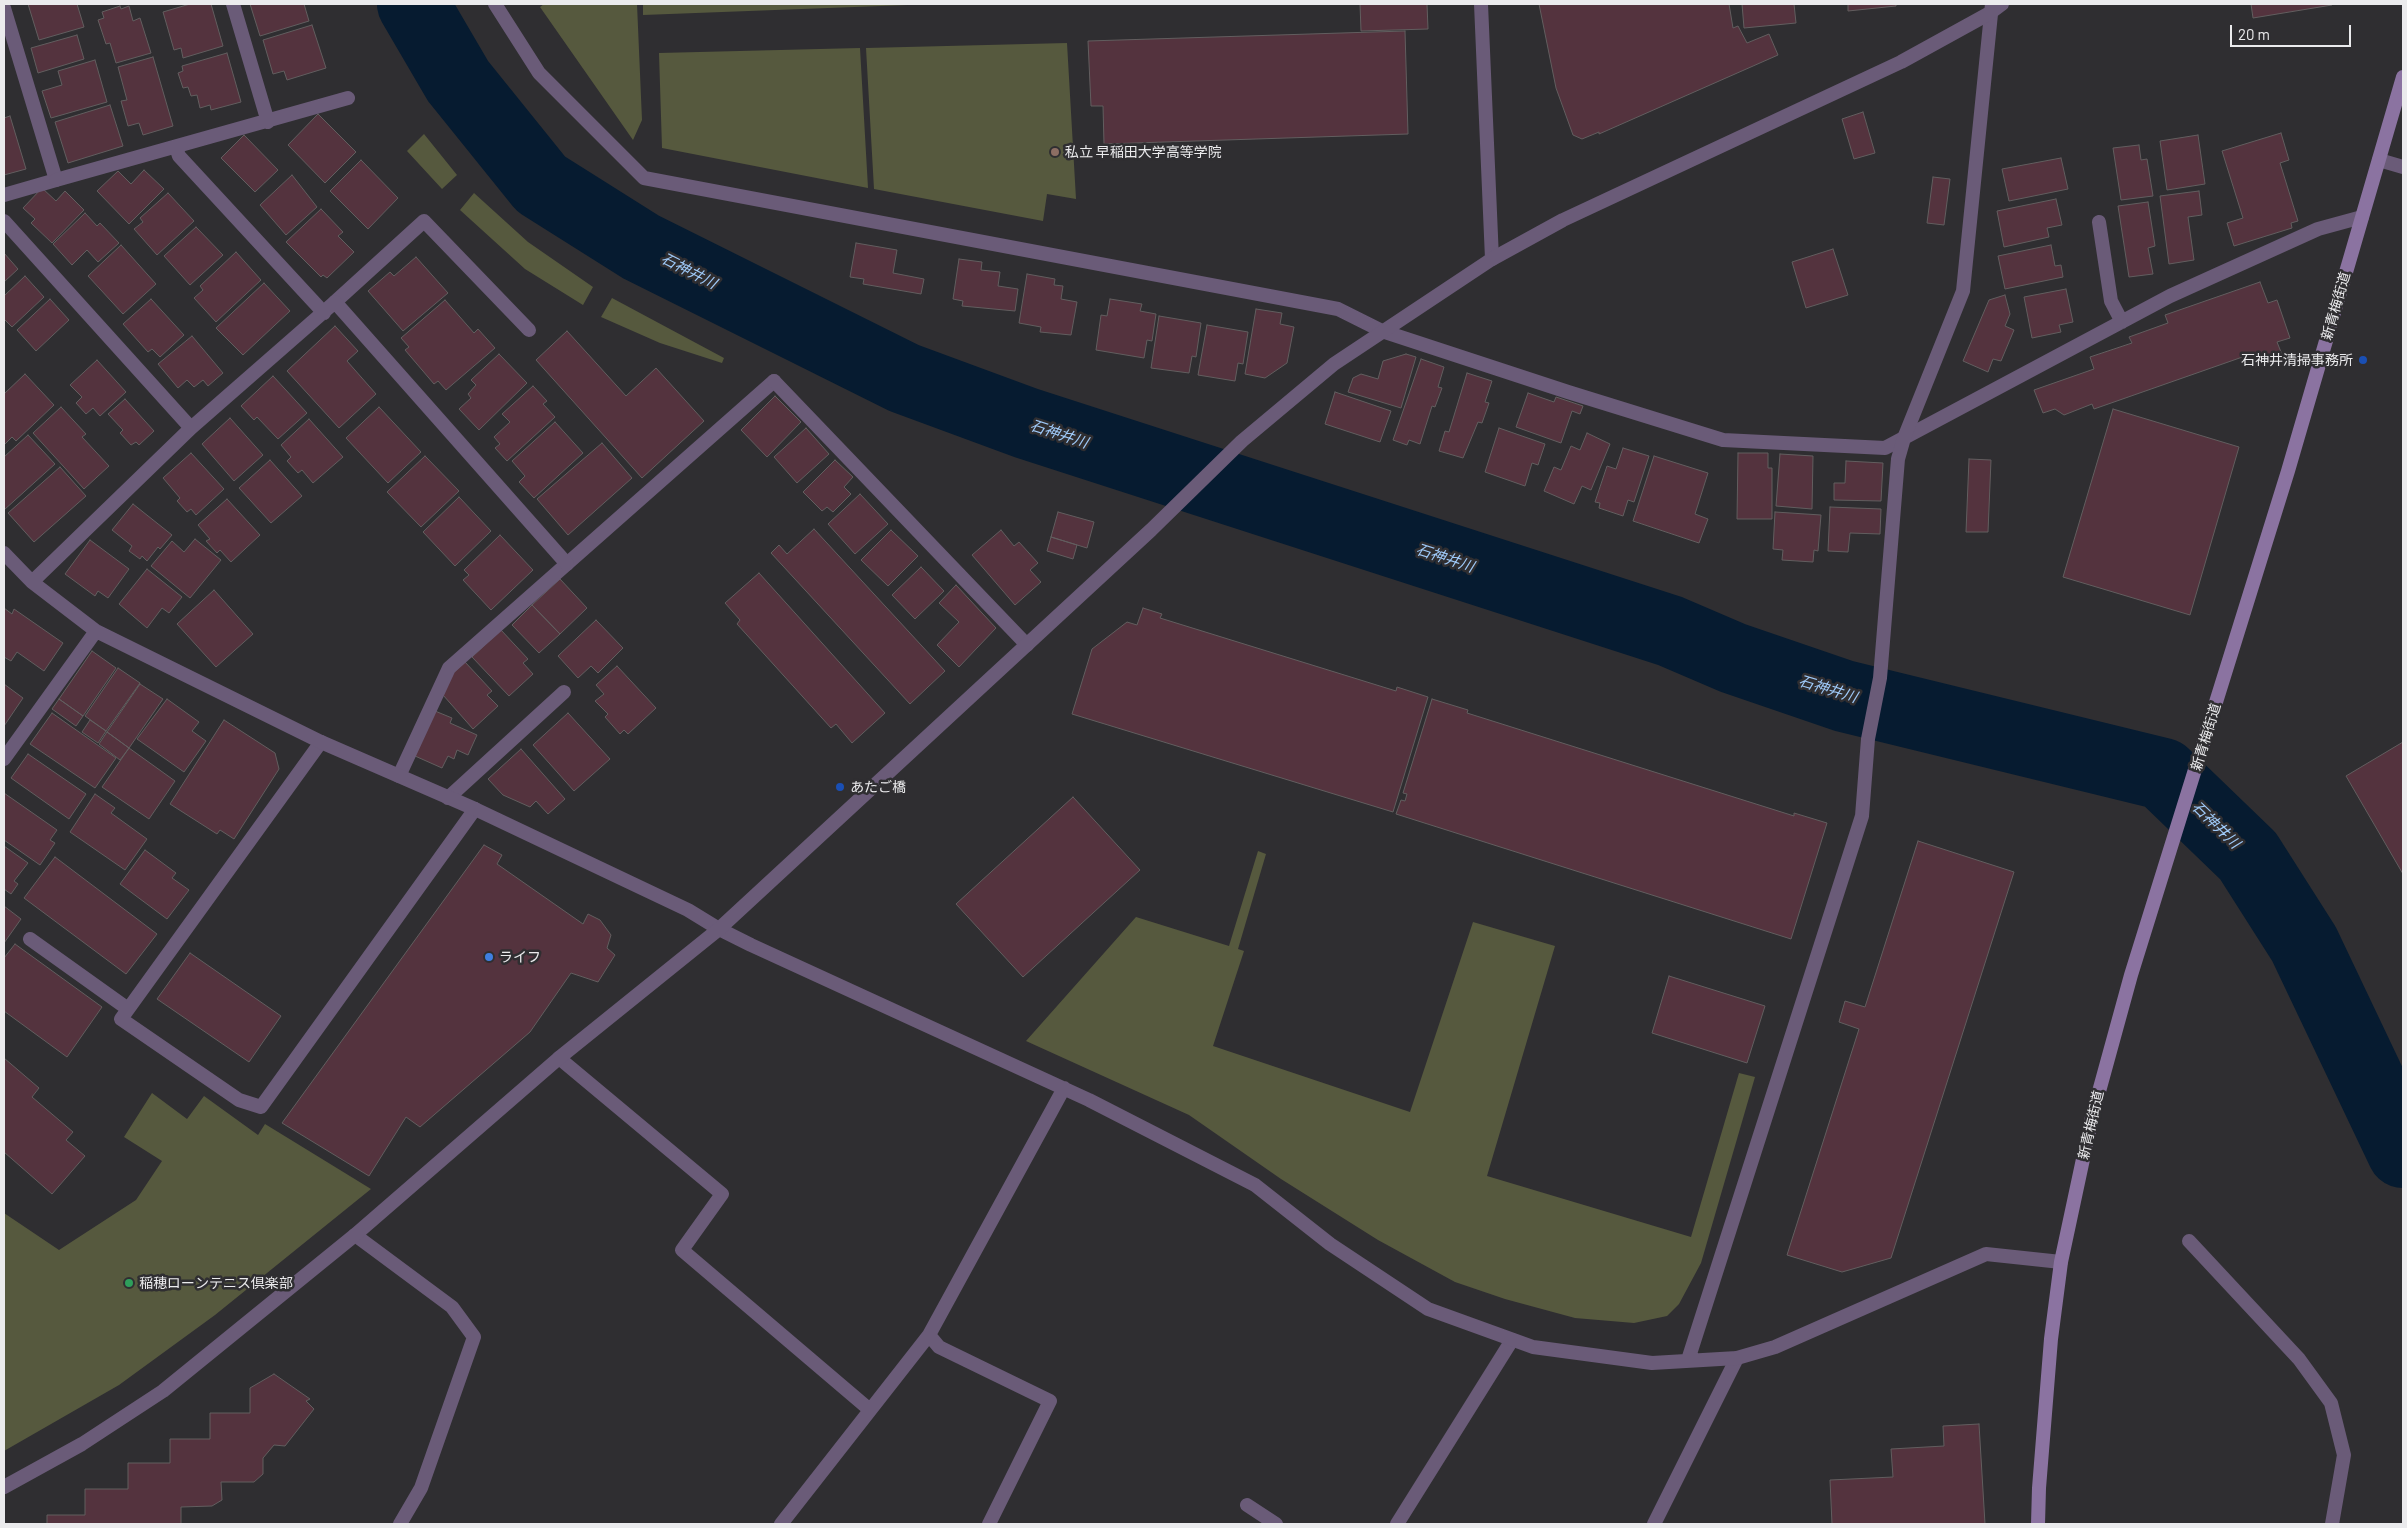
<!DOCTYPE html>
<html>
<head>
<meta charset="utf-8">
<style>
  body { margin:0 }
  #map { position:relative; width:2407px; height:1528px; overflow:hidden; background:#2f2e31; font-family:Barlow,sans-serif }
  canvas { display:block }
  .frame { position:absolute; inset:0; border:5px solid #ebebed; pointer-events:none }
  .scale { position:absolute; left:2230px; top:25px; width:121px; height:22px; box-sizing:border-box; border:2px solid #ebebed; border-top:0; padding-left:6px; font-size:15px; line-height:18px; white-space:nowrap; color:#ebebed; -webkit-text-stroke:4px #2f2e31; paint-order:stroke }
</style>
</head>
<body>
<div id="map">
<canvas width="2407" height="1528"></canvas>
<div class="frame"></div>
<div class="scale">20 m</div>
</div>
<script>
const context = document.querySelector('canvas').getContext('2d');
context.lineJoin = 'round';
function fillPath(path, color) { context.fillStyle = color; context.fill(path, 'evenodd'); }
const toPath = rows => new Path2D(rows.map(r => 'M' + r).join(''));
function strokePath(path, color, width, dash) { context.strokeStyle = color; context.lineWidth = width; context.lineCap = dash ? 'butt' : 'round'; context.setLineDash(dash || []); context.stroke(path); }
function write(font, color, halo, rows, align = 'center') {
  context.font = font + ' Barlow,"Noto Sans JP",sans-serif'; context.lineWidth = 5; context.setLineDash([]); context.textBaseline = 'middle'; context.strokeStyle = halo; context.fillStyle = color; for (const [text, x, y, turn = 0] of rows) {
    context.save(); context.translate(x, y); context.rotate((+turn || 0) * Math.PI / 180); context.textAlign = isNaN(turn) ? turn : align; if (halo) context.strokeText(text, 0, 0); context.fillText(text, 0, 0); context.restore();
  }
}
const green = toPath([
  [544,4,637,4,642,120,633,140,540,7],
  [643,4,934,4,643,15],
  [1067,43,1076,199,1047,194,1043,221,874,189,866,48],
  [860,48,868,188,662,148,659,53],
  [424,134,457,175,442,189,407,151],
  [474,193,528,242,593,287,583,305,525,269,460,210],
  [612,298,724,358,722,363,660,343,601,317],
  [1258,851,1266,854,1238,949,1244,951,1213,1046,1410,1112,1473,922,1555,946,1487,1176,1691,1237,1739,1073,1755,1077,1701,1263,1679,1304,1667,1316,1634,1323,1575,1318,1505,1299,1455,1282,1378,1240,1281,1179,1189,1115,1026,1041,1136,917,1229,946],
  [152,1093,187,1119,204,1096,258,1135,265,1124,371,1189,215,1315,119,1385,4,1451,4,1213,59,1250,136,1200,162,1161,124,1137]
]);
const river = toPath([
  [413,4,458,81,541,184,641,247,904,378,1026,423,1670,631,1733,658,1844,696,2163,774,2248,856,2304,944,2403,1152]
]);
const building = toPath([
  [28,4,77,4,84,27,39,40,28,4],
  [190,4,211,4,223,46,183,58,181,48,174,50,163,12,190,4],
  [250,4,304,4,309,21,260,36,250,4],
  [1360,4,1427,4,1428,29,1361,31,1360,4],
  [1539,4,1729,4,1733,28,1738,26,1747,43,1769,34,1778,55,1599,134,1599,132,1582,139,1573,135,1556,88,1539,4],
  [1742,4,1794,4,1796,23,1744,28,1742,4],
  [1848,4,1896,4,1896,6,1848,11,1848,4],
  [2251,4,2332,4,2332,5,2253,18,2251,4],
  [120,6,121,9,129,6,133,21,140,18,151,53,116,63,110,43,106,44,98,20,104,18,102,12,120,6],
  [312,25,326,68,287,80,284,71,273,74,263,40,312,25],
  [1405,31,1408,134,1104,144,1103,106,1091,106,1088,41,1405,31],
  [77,35,84,59,38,73,31,48,77,35],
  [227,53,241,102,211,110,210,105,200,108,197,95,191,96,188,87,183,88,178,73,183,71,182,66,227,53],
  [153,57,173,126,143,135,139,123,128,126,121,101,127,100,118,67,153,57],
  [95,60,107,102,51,118,42,91,62,85,58,71,95,60],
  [110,105,123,146,68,163,55,122,110,105],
  [1863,112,1875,153,1854,159,1842,119,1863,112],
  [318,114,356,152,325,183,288,145,318,114],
  [10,116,26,169,4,175,4,118,10,116],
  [2281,133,2289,160,2280,163,2298,221,2291,223,2292,228,2234,246,2227,223,2243,218,2222,151,2281,133],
  [244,135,278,170,255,192,221,158,244,135],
  [2198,135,2205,184,2167,190,2160,141,2198,135],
  [2139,145,2141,160,2147,159,2153,196,2121,200,2113,148,2139,145],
  [2061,158,2068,189,2009,201,2002,169,2061,158],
  [361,160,398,198,368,229,330,191,361,160],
  [144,170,164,189,129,224,97,191,118,171,131,184,144,170],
  [292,175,317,207,286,235,260,205,292,175],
  [1933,177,1950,179,1944,225,1927,223,1933,177],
  [42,188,56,201,65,191,84,210,52,243,31,223,35,219,23,208,42,188],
  [2199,191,2202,215,2188,217,2194,260,2169,264,2160,196,2199,191],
  [168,193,194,221,157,255,134,229,143,222,140,218,168,193],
  [2056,199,2062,225,2047,228,2049,237,2004,247,1997,211,2056,199],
  [2148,202,2155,246,2148,248,2153,274,2129,277,2118,206,2148,202],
  [321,209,343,232,338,236,354,252,327,278,323,275,321,277,286,242,321,209],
  [85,213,97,226,100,223,119,243,98,262,87,250,72,265,53,244,85,213],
  [196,227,223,255,190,285,164,256,196,227],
  [856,243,897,250,893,273,924,279,921,294,863,284,864,279,850,277,856,243],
  [121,245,156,284,123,314,88,276,121,245],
  [2051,245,2055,266,2061,265,2063,277,2005,289,1998,256,2051,245],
  [1833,249,1848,295,1806,308,1792,262,1833,249],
  [236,252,261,280,216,322,194,298,203,290,200,286,236,252],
  [4,253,18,269,4,282,4,253],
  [416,257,448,293,403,331,368,291,390,272,394,276,416,257],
  [959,259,982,262,981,270,1000,272,998,286,1018,289,1015,311,962,306,963,301,953,299,959,259],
  [1027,274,1055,279,1054,285,1063,286,1061,299,1077,302,1071,335,1040,332,1041,327,1019,323,1027,274],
  [25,276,44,297,12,327,4,319,4,296,25,276],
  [2260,282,2268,303,2277,300,2290,338,2277,342,2283,357,2255,367,2251,354,2094,409,2092,404,2064,415,2055,409,2043,413,2034,390,2094,369,2090,357,2132,343,2129,337,2168,323,2165,315,2260,282],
  [264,283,290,311,243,355,216,328,264,283],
  [2066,289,2073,322,2059,325,2061,332,2032,338,2024,297,2066,289],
  [2005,295,2010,314,2005,326,2014,330,2001,361,1993,359,1988,372,1963,361,1989,300,2005,295],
  [50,299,69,320,36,351,17,330,50,299],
  [151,299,184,335,160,357,152,349,148,352,123,324,151,299],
  [1110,299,1142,304,1140,311,1156,314,1152,341,1147,340,1144,358,1096,350,1101,315,1107,316,1110,299],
  [445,300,474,333,478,329,495,348,446,390,438,381,434,384,405,350,409,347,401,338,445,300],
  [1256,309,1282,313,1280,324,1294,327,1287,363,1265,378,1245,374,1256,309],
  [1159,316,1201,323,1196,357,1192,356,1189,373,1151,368,1159,316],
  [1207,325,1248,332,1243,364,1238,363,1235,381,1198,375,1207,325],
  [335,326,358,351,347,361,376,394,339,428,287,371,335,326],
  [567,331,626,396,656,368,704,421,642,478,536,360,567,331],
  [192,336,223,373,208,386,203,380,194,387,187,380,178,388,158,364,192,336],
  [499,354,527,383,479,430,459,409,471,398,468,394,476,385,471,380,499,354],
  [1406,354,1416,357,1401,408,1348,392,1353,378,1361,374,1378,379,1383,361,1406,354],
  [1421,359,1444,367,1438,387,1442,388,1435,407,1432,406,1420,444,1409,440,1407,445,1393,440,1421,359],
  [97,360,126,392,100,416,93,408,86,414,76,403,82,397,70,385,97,360],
  [1467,373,1492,381,1485,402,1489,403,1482,423,1478,422,1463,458,1439,451,1445,431,1449,432,1467,373],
  [25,374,54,405,16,441,12,437,4,445,4,394,25,374],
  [273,376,307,413,278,439,257,417,254,420,241,406,273,376],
  [533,386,547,401,543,404,555,417,507,461,495,448,500,444,494,437,510,422,502,414,533,386],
  [1335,392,1391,411,1380,442,1325,424,1335,392],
  [1528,393,1554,402,1556,397,1583,406,1580,414,1572,411,1561,443,1516,427,1528,393],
  [775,396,801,422,767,457,741,430,775,396],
  [125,399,154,431,139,445,136,442,131,445,120,433,123,430,108,414,125,399],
  [61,407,86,434,82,437,109,466,84,489,33,433,61,407],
  [379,407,421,452,388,483,346,438,379,407],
  [2113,409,2239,447,2190,615,2063,577,2113,409],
  [230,418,263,455,234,481,202,444,230,418],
  [309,419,343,457,313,483,302,470,298,473,287,461,291,457,281,445,309,419],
  [555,422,583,453,534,498,519,482,525,476,512,461,555,422],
  [806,428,829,454,797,483,774,457,806,428],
  [1499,428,1545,444,1538,465,1532,463,1525,486,1485,472,1499,428],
  [1587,433,1610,444,1591,490,1582,486,1574,504,1544,491,1554,467,1561,470,1571,446,1580,450,1587,433],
  [28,435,55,464,4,510,4,457,28,435],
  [602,443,632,478,568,535,537,499,602,443],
  [1623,448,1649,456,1634,502,1628,500,1623,516,1599,508,1600,503,1595,502,1607,466,1616,469,1623,448],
  [191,453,224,489,196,515,191,509,187,512,177,501,180,498,163,478,191,453],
  [1738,453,1768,453,1768,468,1772,468,1772,519,1737,519,1738,453],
  [1780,454,1813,456,1812,509,1776,506,1780,454],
  [425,456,459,491,421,527,387,492,425,456],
  [1654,456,1708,473,1695,514,1708,519,1699,543,1633,521,1654,456],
  [1969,459,1991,460,1988,532,1966,532,1969,459],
  [270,460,302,496,271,523,239,488,270,460],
  [835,460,853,477,844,487,851,494,833,512,827,507,822,511,803,492,835,460],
  [1846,461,1883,463,1881,501,1834,500,1834,483,1845,483,1846,461],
  [60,467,86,496,34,542,8,513,60,467],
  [860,494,888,524,855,554,828,524,860,494],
  [459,497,491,531,455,566,423,532,459,497],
  [227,499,260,535,231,562,220,550,217,553,206,541,210,539,198,525,227,499],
  [133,504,172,535,160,549,158,547,147,561,142,556,140,559,129,551,132,546,112,530,133,504],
  [1830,507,1881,509,1880,534,1850,533,1848,552,1828,551,1830,507],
  [1058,512,1094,522,1087,548,1051,537,1058,512],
  [1775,512,1821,515,1818,551,1814,550,1813,562,1782,560,1783,550,1773,549,1775,512],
  [814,529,945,671,910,704,771,553,779,545,787,554,814,529],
  [891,530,918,556,888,586,861,560,891,530],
  [1001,530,1014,546,1019,542,1038,563,1030,570,1041,582,1015,605,972,555,1001,530],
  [500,535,533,570,491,610,463,580,469,575,464,570,500,535],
  [1051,537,1077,545,1073,559,1047,551,1051,537],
  [195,539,221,560,190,598,151,566,172,541,184,552,195,539],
  [90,540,129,569,108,598,98,591,95,596,65,574,90,540],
  [921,567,944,591,915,619,892,595,921,567],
  [147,569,182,597,169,613,162,608,147,628,119,604,147,569],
  [759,573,885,713,852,743,836,724,831,728,737,624,740,620,725,603,759,573],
  [560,579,587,608,560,634,532,605,560,579],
  [956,585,996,628,959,667,937,645,959,622,939,603,956,585],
  [214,590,253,634,216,667,177,624,214,590],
  [532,605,560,634,539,653,512,625,532,605],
  [4,608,12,614,14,609,63,643,44,671,17,652,11,661,4,657,4,608],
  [1143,608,1162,614,1160,618,1396,691,1397,687,1428,697,1393,812,1072,714,1092,649,1127,622,1137,625,1143,608],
  [596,620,623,648,598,673,591,666,578,678,558,656,596,620],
  [501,630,528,659,523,663,533,674,509,696,472,657,501,630],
  [92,651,116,668,83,716,59,699,92,651],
  [465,662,492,691,487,695,498,706,473,729,443,695,447,679,465,662],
  [617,666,656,708,628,734,624,730,620,734,605,717,608,714,595,701,604,694,596,685,617,666],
  [118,668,140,683,106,731,85,716,118,668],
  [4,684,23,698,4,726,4,684],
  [140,684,163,699,129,748,107,732,140,684],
  [59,699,83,716,76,726,52,709,59,699],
  [167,699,199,722,192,731,206,741,184,772,137,739,167,699],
  [1432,699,1468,710,1467,713,1794,816,1794,813,1827,823,1791,939,1396,814,1401,800,1405,801,1407,794,1403,793,1432,699],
  [435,711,452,718,450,723,477,735,468,755,457,750,454,759,448,756,442,768,415,756,435,711],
  [52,713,116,758,95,788,30,744,52,713],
  [568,713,610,759,574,791,533,745,568,713],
  [90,720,106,731,98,743,82,732,90,720],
  [224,720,275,753,279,769,234,839,220,830,217,834,170,804,224,720],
  [107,732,129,748,120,760,99,744,107,732],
  [2403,742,2403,874,2346,776,2403,742],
  [129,748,175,781,149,819,102,787,129,748],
  [521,749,565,799,548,814,536,801,530,807,503,795,488,779,521,749],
  [28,754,86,794,69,819,11,778,28,754],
  [4,793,57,830,50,840,55,843,40,865,4,840,4,793],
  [95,794,115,808,111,813,147,839,125,870,70,832,95,794],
  [1073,797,1140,870,1023,977,956,904,1073,797],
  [1918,841,2014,872,1891,1258,1842,1272,1787,1255,1859,1029,1839,1022,1845,1001,1865,1007,1918,841],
  [484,845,502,855,497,864,583,924,588,914,600,920,611,935,607,948,615,955,598,982,571,973,530,1032,420,1127,406,1117,369,1176,282,1123,484,845],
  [4,846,28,863,14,881,18,884,11,894,4,889,4,846],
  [145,850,176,873,172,878,189,890,167,919,120,884,145,850],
  [55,857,157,934,126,974,24,898,55,857],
  [4,906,21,919,4,943,4,906],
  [15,944,102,1007,67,1057,4,1011,4,958,15,944],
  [190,953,281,1016,249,1062,157,999,190,953],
  [1669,976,1765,1006,1747,1063,1652,1033,1669,976],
  [4,1058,39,1088,32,1097,73,1132,66,1140,85,1156,52,1194,4,1152,4,1058],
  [274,1374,310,1399,306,1401,314,1409,285,1446,274,1445,263,1458,263,1474,254,1482,221,1482,222,1500,212,1506,181,1507,181,1524,47,1524,47,1515,85,1515,85,1489,128,1489,128,1463,170,1463,170,1439,210,1439,210,1413,250,1413,250,1388,274,1374],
  [1979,1424,1985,1524,1832,1524,1830,1480,1893,1477,1891,1449,1944,1446,1943,1426,1979,1424]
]);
const service = toPath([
  [4,8,56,180,4,195],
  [2099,222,2111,301,2122,322],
  [335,302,424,221,529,330],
  [1382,331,1568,392,1723,440,1885,448,2170,296,2318,229,2362,217],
  [321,742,121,1019,239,1100,261,1107,475,809],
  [399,776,449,668,774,381],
  [448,798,564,692],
  [30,939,128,1009],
  [355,1235,452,1307,474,1337,421,1488,400,1524],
  [2189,1241,2299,1359,2331,1403,2344,1455,2332,1524],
  [1247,1505,1276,1524],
  [1397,1524,1512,1340],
  [1654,1524,1737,1358]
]);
const minor = toPath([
  [233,4,268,122],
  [495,4,539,73,644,178,1338,309,1382,331],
  [1481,4,1492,259],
  [176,147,179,156,324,313],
  [2379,160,2403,167],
  [56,180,348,98],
  [4,221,191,428],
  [774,381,1027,645],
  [4,553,32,582,96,631,321,742,475,809,688,910,719,929,751,945,1089,1100,1255,1185,1330,1244,1428,1309,1533,1347,1652,1363,1737,1358,1775,1347,1986,1254,2061,1262],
  [32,582,191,428,335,302,567,564],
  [4,759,96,631],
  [559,1058,722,1194,682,1250,870,1410],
  [1688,1360,1862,816,1868,739,1880,678,1898,459,1904,438,1963,291,1992,4],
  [781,1524,929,1335],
  [989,1524,1050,1401,939,1347,929,1335,1064,1088]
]);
const tertiary = toPath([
  [4,1487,82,1444,163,1391,355,1235,559,1058,719,929,1151,530,1242,441,1334,364,1492,259,1563,220,1901,62,1990,13,2002,4]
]);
const secondary = toPath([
  [2038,1524,2039,1488,2051,1339,2061,1262,2092,1117,2131,975,2288,471,2403,77]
]);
const markers = [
  [1055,152,5,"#8d6e63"],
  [2363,360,5,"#1a4fb4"],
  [840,787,5,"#1a4fb4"],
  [489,957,5,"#3f7fe0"],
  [129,1283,5,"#2e9e5b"]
];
const poiNames = [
  ["私立 早稲田大学高等学院",1065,152],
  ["石神井清掃事務所",2353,360,"right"],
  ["あたご橋",850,787],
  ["ライフ",499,957],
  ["稲穂ローンテニス倶楽部",139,1283]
];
const streetNames = [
  ["新青梅街道",2336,306,-74],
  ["新青梅街道",2206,737,-73],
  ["新青梅街道",2091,1125,-77]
];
const waterNames = [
  ["石神井川",689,271,27],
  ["石神井川",1059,434,18],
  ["石神井川",1445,558,18],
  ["石神井川",1828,689,17],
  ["石神井川",2216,825,44]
];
fillPath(green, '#56593e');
strokePath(river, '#061b30', 72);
fillPath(building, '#54333e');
strokePath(building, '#625e5f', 1);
strokePath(service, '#6a5b78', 14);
strokePath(minor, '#6a5b78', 14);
strokePath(tertiary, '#6a5b78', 14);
strokePath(secondary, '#8b73a1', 14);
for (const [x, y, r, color] of markers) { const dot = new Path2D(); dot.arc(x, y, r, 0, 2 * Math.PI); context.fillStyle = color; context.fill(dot); strokePath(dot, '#2f2e31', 2); }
write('14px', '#ebebed', '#2f2e31', poiNames, 'left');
write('14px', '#ebebed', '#2f2e31', streetNames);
write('italic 15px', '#9fcaf9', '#2f2e31', waterNames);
</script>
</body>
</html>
